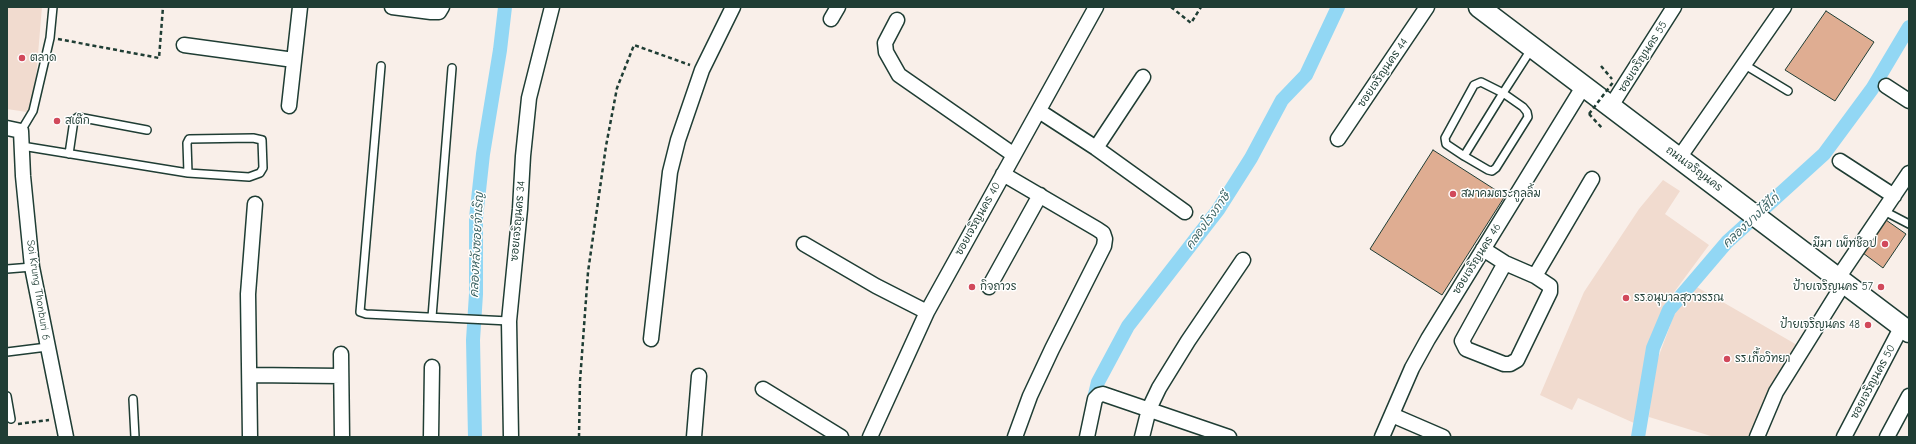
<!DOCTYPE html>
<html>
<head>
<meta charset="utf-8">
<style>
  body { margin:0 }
  #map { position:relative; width:1916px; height:444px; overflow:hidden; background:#f9efe9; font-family:"Comic Neue",sans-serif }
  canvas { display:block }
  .frame { position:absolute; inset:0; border:8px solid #1f3d34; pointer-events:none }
</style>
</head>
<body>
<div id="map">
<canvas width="1916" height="444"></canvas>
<div class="frame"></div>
</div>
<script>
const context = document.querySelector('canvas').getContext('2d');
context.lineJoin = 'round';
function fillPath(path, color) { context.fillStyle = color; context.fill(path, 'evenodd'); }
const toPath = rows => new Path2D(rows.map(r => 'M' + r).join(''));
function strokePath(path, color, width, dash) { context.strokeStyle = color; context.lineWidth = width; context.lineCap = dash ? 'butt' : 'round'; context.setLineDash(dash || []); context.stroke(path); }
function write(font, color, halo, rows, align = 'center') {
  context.font = font + ' "Comic Neue","Playpen Sans Thai",sans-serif'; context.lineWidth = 3; context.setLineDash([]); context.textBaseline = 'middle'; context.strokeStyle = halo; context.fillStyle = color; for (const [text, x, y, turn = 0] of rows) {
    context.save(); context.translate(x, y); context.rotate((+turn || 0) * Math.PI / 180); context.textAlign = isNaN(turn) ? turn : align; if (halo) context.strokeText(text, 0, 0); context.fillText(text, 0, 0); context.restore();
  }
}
const built = toPath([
  [7,7,42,7,33,113,7,109],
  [1663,180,1680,191,1665,214,1709,245,1666,303,1646,354,1634,423,1578,398,1572,410,1540,395,1584,292,1639,209],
  [1695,286,1804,349,1758,437,1714,437,1649,417,1654,369,1674,315]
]);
const canal = toPath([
  [1092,407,1098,382,1128,326,1218,210,1251,158,1282,100,1306,75,1338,7],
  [475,437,473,340,476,294,476,218,483,154,500,50,505,7],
  [1638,437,1653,348,1669,310,1727,242,1824,154,1872,89,1909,27]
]);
const building = toPath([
  [1826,11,1874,42,1835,101,1785,70,1826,11],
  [1433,150,1505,196,1442,295,1370,249,1433,150],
  [1886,220,1906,234,1883,268,1863,253,1886,220]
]);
const path = toPath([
  [1171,7,1191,23,1201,7],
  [58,39,159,58,163,7],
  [1601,66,1612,79],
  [1589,114,1602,128],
  [18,424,49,420],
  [579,437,580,381,588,272,606,146,617,88,634,45,690,65]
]);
const service = toPath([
  [1745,65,1788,91],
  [381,66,360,312,366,314,509,321],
  [21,131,33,111,50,38,53,7],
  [22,146,188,173,249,177,260,173,263,168,262,140,253,138,189,139,187,143,188,173],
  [69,154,74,120,78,117,147,130],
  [1464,156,1446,144,1445,138,1474,85,1481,82,1503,93,1523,107,1527,112,1528,117,1496,168,1492,171,1488,170,1464,156,1503,93,1532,48],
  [1884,211,1909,224],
  [7,269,32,267],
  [432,317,452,68],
  [7,352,47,347],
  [7,396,11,419],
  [133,399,135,437]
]);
const minor = toPath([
  [392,7,431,12,439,12,442,7],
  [831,19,838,7],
  [897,20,885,43,886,52,899,75,1014,155],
  [184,45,294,60],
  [1886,86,1909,101],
  [289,106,300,7],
  [1611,106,1674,7],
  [1039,111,1096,148,1185,212],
  [7,128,21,131,23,176,32,267,66,437],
  [1338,139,1427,7],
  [1096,148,1143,77],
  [1679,158,1784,7],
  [1840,161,1894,196],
  [1003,174,1097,229,1103,233,1105,239,1104,246,1052,349,1030,396,1015,437],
  [804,244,876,286,927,312],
  [1483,249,1505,263,1535,276,1550,286,1550,292,1517,360,1510,364,1504,364,1466,349,1462,341,1505,263],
  [1535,276,1592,179],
  [1838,278,1909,173],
  [989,287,1040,195],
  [651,339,670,172,678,140,702,70,733,7],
  [341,354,342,437],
  [250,375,341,376],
  [763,389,841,437],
  [1392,415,1443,437],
  [250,437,248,294,255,204],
  [431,437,432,367],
  [511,437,509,321,520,209,523,156,529,98,552,7],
  [694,437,699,376],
  [870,437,927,312,1096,7],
  [1087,437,1095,399,1099,395,1103,394,1229,437],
  [1142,437,1149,409,1159,388,1188,341,1243,260],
  [1382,437,1412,368,1428,339,1583,87],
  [1757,437,1776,392,1844,283],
  [1844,437,1902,326],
  [1887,437,1909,396]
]);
const secondary = toPath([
  [1479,7,1909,332]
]);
const pathBridge = toPath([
  [1589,114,1614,81]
]);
const markers = [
  [22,58,4,"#d1495b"],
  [57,121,4,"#d1495b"],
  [1453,194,4,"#d1495b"],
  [1885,244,4,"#d1495b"],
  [972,287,4,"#d1495b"],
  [1881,287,4,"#d1495b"],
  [1626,298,4,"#d1495b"],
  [1868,325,4,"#d1495b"],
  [1727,359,4,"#d1495b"]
];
const streetNames = [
  ["ซอยเจริญนคร 55",1643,57,-58],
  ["ซอยเจริญนคร 44",1383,73,-56],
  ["ถนนเจริญนคร",1694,169,37],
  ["ซอยเจริญนคร 40",978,219,-61],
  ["ซอยเจริญนคร 34",518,221,-85],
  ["ซอยเจริญนคร 46",1477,259,-58],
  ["Soi Krung Thonburi 6",38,290,81],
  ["ซอยเจริญนคร 50",1873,382,-62]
];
const poiNames = [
  ["ตลาด",30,58],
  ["สเต๊ก",65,121],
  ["สมาคมตระกูลลิ้ม",1461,194],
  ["มีมา เพ็ทช๊อป",1877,244,"right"],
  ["กิจถาวร",980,287],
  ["ป้ายเจริญนคร 57",1873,287,"right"],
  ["รร.อนุบาลสุวาวรรณ",1634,298],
  ["ป้ายเจริญนคร 48",1860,325,"right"],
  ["รร.เกื้อวิทยา",1735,359]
];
const waterNames = [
  ["คลองโรงภาษี",1208,221,-54],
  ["คลองบางไส้ไก่",1751,221,-43],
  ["คลองหลังซอยจำเริญ",477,245,-87]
];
fillPath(built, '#f1dbcf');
strokePath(canal, '#92d7f4', 14);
fillPath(building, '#dfad92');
strokePath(building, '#1f3d34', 1);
strokePath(service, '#1f3d34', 10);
strokePath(minor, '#1f3d34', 17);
strokePath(secondary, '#1f3d34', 23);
strokePath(path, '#1f3d34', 2.5, [4, 3]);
strokePath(service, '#fff', 7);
strokePath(minor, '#fff', 14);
strokePath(secondary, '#fff', 20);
strokePath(pathBridge, '#1f3d34', 2.5, [4, 3]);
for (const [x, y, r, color] of markers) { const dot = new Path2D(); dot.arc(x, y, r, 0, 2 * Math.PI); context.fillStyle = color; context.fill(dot); strokePath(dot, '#fff', 1.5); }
write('11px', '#1f3d34', '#fff', streetNames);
write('11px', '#1f3d34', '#fff', poiNames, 'left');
write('italic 12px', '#3c6464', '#fff', waterNames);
</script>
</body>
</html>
